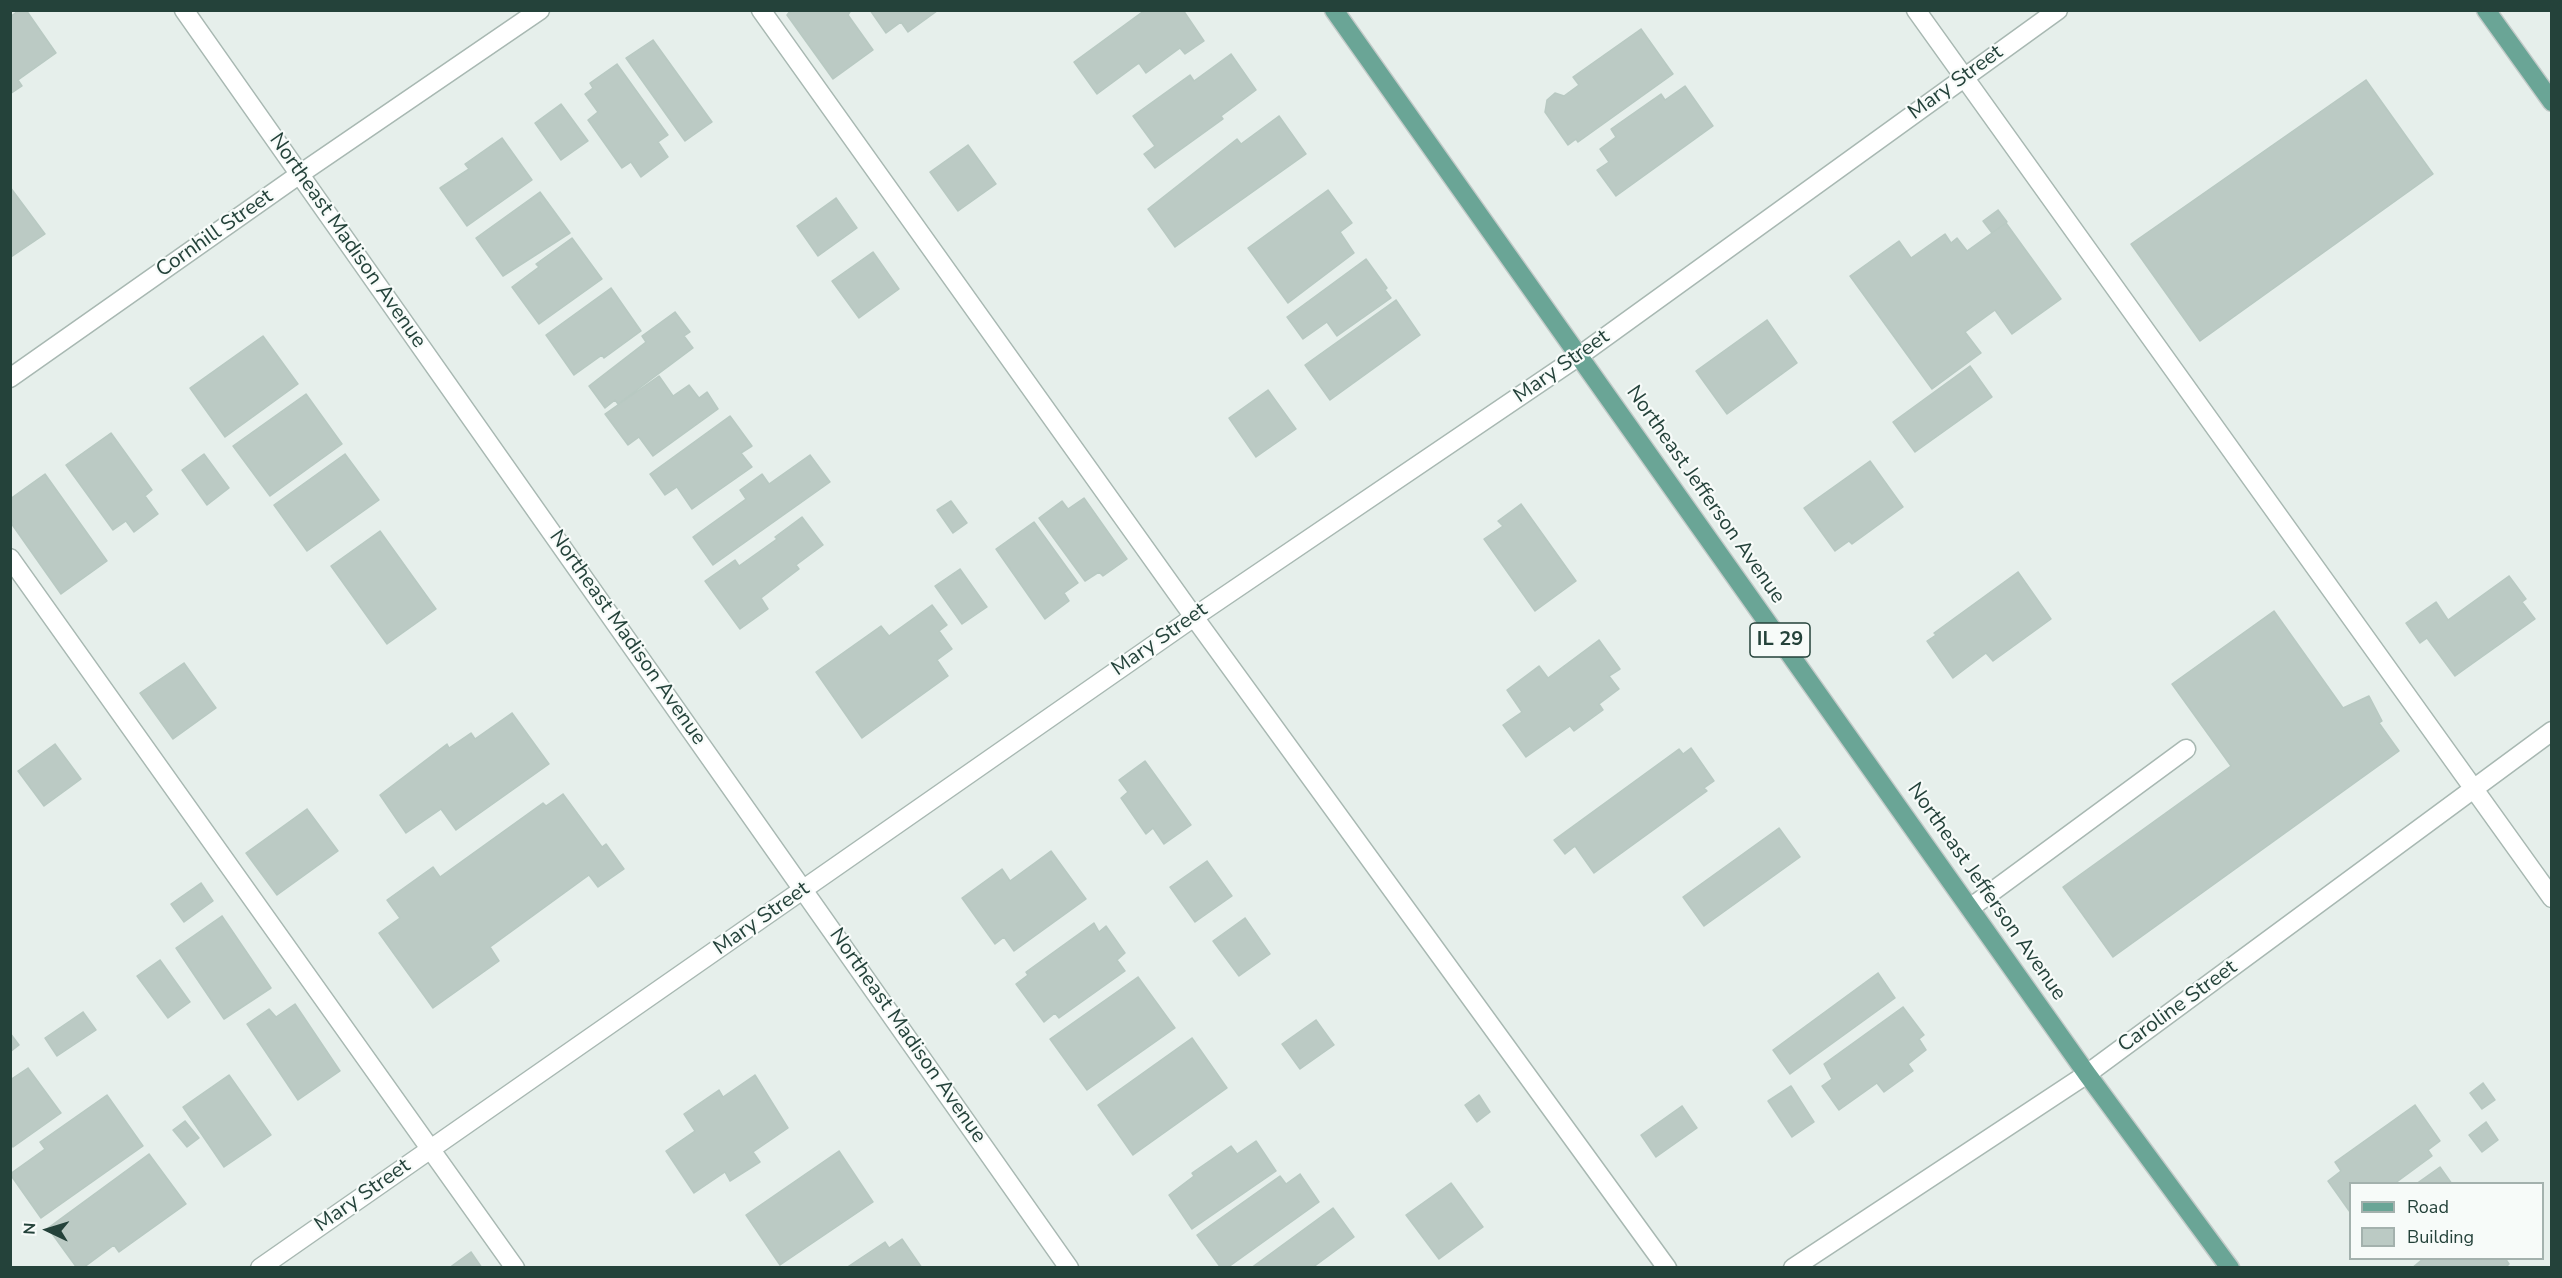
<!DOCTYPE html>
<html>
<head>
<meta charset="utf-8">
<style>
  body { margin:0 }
  #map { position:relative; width:2562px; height:1278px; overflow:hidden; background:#e6efeb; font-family:"Nunito Sans",sans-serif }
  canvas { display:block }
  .frame { position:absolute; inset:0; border:12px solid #24423a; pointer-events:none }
  .legend { position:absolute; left:2349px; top:1182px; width:195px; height:78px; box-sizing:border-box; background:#f7fbf9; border:2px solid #a3b1ad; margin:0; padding:8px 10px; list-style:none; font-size:18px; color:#24423a }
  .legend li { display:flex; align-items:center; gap:12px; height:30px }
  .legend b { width:30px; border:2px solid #a3b1ad }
  .north { position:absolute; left:18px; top:1200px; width:60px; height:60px; -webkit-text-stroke:4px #f7fbf9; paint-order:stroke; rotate:274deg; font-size:16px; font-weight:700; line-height:24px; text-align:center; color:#24423a }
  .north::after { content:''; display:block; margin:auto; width:21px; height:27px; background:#24423a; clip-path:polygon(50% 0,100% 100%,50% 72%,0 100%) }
</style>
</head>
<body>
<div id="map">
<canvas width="2562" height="1278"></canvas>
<div class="frame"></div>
<ul class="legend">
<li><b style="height:8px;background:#6aa596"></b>Road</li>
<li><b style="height:16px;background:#bbcac4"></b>Building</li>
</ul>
<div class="north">N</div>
</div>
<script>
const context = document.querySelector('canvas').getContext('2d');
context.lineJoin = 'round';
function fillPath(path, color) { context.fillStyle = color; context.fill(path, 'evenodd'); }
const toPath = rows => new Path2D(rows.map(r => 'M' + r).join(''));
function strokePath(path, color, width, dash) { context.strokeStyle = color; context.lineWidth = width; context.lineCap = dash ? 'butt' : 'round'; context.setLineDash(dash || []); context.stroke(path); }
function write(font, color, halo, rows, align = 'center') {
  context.font = font + ' "Nunito Sans",sans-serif'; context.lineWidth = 4.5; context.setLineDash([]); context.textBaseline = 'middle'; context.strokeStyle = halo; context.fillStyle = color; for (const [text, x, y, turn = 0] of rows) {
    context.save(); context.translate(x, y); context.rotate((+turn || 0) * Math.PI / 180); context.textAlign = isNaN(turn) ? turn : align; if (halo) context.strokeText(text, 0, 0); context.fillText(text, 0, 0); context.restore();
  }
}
const building = toPath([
  [19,10,26,10,56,53,18,80,22,86,10,94,10,17,19,10],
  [791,10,851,10,848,15,873,50,833,79,787,15,791,10],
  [870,10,936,10,937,11,908,32,901,22,886,33,870,10],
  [1145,10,1183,10,1204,41,1185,54,1180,48,1146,73,1139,63,1097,94,1074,62,1145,10],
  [1641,29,1673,74,1578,142,1576,139,1568,145,1545,112,1547,100,1555,93,1564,96,1579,85,1573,77,1641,29],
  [653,40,712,122,685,141,626,58,653,40],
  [1231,54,1256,90,1221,116,1223,119,1155,168,1144,154,1155,146,1133,116,1190,75,1194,81,1231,54],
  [617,64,668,135,658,142,668,157,641,177,631,162,622,168,588,120,598,112,585,94,593,88,590,83,617,64],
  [2366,80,2433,174,2200,341,2131,244,2366,80],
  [1685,86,1713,126,1616,196,1597,170,1609,162,1600,149,1616,137,1611,129,1661,94,1665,100,1685,86],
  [561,104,588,141,561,160,535,123,561,104],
  [1279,116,1306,154,1175,247,1148,209,1237,139,1241,144,1279,116],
  [502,138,532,180,467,226,440,188,469,169,465,164,502,138],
  [968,145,996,184,958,211,930,172,968,145],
  [10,187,45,234,11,257,10,256,10,187],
  [1328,190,1352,223,1340,232,1354,253,1288,303,1248,248,1328,190],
  [540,192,570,233,503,276,476,238,540,192],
  [836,198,857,228,818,256,797,226,836,198],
  [1998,210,2007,222,1992,233,1983,221,1998,210],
  [2006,223,2061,299,2012,334,1995,310,1965,332,1981,353,1932,389,1850,276,1899,241,1911,258,1945,234,1951,243,1957,238,1967,251,2006,223],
  [572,238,602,279,539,324,512,287,539,267,536,264,572,238],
  [873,252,899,289,859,318,832,281,873,252],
  [1366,259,1387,288,1385,290,1391,298,1337,336,1327,322,1303,339,1287,317,1366,259],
  [611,288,641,331,604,358,602,355,574,375,546,335,611,288],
  [1396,300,1420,335,1330,400,1305,365,1396,300],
  [675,312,690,332,684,336,693,348,618,404,615,400,605,408,589,386,646,342,642,336,675,312],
  [1767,320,1797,363,1727,414,1696,371,1767,320],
  [263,336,298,384,225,437,190,388,263,336],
  [1970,366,1992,397,1915,452,1893,422,1970,366],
  [659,376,673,396,689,385,699,398,707,392,718,409,653,456,639,437,628,445,605,414,659,376],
  [1268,390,1296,429,1256,457,1229,418,1268,390],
  [306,394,342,444,270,496,233,446,306,394],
  [730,416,752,446,741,453,752,467,692,509,677,487,665,495,650,474,730,416],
  [111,433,152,490,145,496,158,514,134,532,126,521,113,530,66,465,111,433],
  [204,454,229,488,207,505,182,470,204,454],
  [345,454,379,500,307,551,274,505,345,454],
  [810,455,830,482,713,565,693,537,746,499,740,490,762,474,769,484,810,455],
  [1870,461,1903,507,1852,544,1849,541,1835,551,1804,508,1870,461],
  [45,474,107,561,61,594,11,523,13,522,10,518,10,499,45,474],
  [1084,498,1127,559,1103,576,1099,572,1085,581,1039,518,1062,501,1068,509,1084,498],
  [951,501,967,523,953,533,937,510,951,501],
  [1521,504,1576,581,1535,611,1484,539,1503,526,1498,521,1521,504],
  [802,517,823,545,796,565,799,569,761,598,768,609,740,629,705,581,735,560,739,566,777,539,775,537,802,517],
  [1034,522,1078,583,1064,593,1069,601,1045,619,996,549,1034,522],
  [380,531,436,609,387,644,331,566,380,531],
  [960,569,987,607,962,624,935,586,960,569],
  [2018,572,2051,619,1993,661,1986,653,1953,678,1927,641,1936,635,1934,633,2018,572],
  [2509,576,2526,599,2522,602,2535,619,2455,676,2427,638,2420,643,2406,623,2436,602,2448,620,2509,576],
  [932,605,947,625,939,631,952,649,937,660,948,676,862,738,816,672,881,626,889,636,932,605],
  [2274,611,2343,708,2369,696,2382,721,2379,723,2399,751,2113,957,2063,887,2231,766,2172,684,2274,611],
  [1599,640,1620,669,1609,676,1619,689,1599,704,1603,710,1574,731,1570,726,1526,757,1503,725,1522,712,1507,690,1539,666,1548,678,1599,640],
  [184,663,216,708,173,739,140,693,184,663],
  [512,713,549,764,456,830,441,809,406,833,380,795,447,744,449,748,471,733,475,739,512,713],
  [55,744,81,779,44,806,18,771,55,744],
  [1691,748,1714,781,1704,788,1707,791,1594,873,1575,846,1565,854,1554,840,1679,749,1683,754,1691,748],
  [1145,761,1191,825,1164,844,1153,828,1146,834,1121,798,1128,792,1119,780,1145,761],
  [563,794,602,847,606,844,624,869,598,887,589,875,490,947,499,961,433,1008,379,933,400,918,387,900,433,867,440,877,543,803,546,806,563,794],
  [307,809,338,851,277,895,246,853,307,809],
  [1779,828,1800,857,1704,926,1683,897,1779,828],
  [1051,851,1086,899,1014,951,1004,937,995,944,962,898,1002,869,1010,881,1051,851],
  [1207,861,1232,896,1195,922,1170,887,1207,861],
  [201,883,213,901,184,922,171,904,201,883],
  [222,916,271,988,224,1019,176,948,222,916],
  [1245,918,1270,954,1239,976,1213,941,1245,918],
  [1094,923,1099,932,1106,926,1125,953,1117,960,1125,971,1059,1018,1055,1013,1044,1022,1016,984,1028,975,1026,972,1094,923],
  [160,960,190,1002,168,1018,137,976,160,960],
  [1878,973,1895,998,1790,1074,1773,1050,1878,973],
  [1138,977,1175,1028,1087,1090,1050,1039,1138,977],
  [295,1004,340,1071,298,1100,247,1024,269,1009,276,1017,295,1004],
  [1903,1007,1924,1035,1919,1039,1926,1050,1908,1064,1913,1071,1884,1092,1877,1083,1839,1110,1822,1086,1832,1079,1824,1064,1903,1007],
  [83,1012,96,1030,57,1056,45,1038,83,1012],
  [1316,1020,1334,1045,1300,1069,1282,1044,1316,1020],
  [10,1033,19,1045,10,1052,10,1033],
  [1192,1038,1227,1088,1133,1155,1098,1105,1192,1038],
  [28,1068,61,1113,13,1147,10,1143,10,1080,28,1068],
  [229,1075,271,1135,224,1167,183,1107,229,1075],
  [755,1075,788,1128,753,1152,760,1162,730,1181,725,1172,694,1193,666,1151,695,1131,684,1114,719,1090,723,1097,755,1075],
  [2483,1083,2495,1100,2482,1109,2470,1093,2483,1083],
  [1791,1086,1814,1122,1792,1137,1768,1101,1791,1086],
  [107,1095,143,1146,41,1218,10,1174,45,1149,40,1142,107,1095],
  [1479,1095,1490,1112,1477,1122,1465,1105,1479,1095],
  [2415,1105,2440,1141,2428,1150,2432,1156,2394,1184,2350,1184,2350,1212,2328,1181,2341,1171,2335,1162,2415,1105],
  [1682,1106,1697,1128,1656,1157,1641,1135,1682,1106],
  [185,1121,199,1138,187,1147,173,1130,185,1121],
  [2486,1122,2498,1140,2482,1152,2469,1135,2486,1122],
  [1256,1141,1276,1171,1192,1229,1169,1195,1194,1176,1192,1173,1231,1146,1237,1154,1256,1141],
  [839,1151,873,1202,780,1265,746,1215,839,1151],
  [149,1154,186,1204,119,1252,114,1245,83,1268,77,1268,48,1228,149,1154],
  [2440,1167,2452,1184,2416,1184,2440,1167],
  [1300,1174,1319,1202,1227,1268,1221,1268,1197,1235,1280,1176,1286,1184,1300,1174],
  [1451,1183,1483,1227,1439,1259,1406,1215,1451,1183],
  [1333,1208,1354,1237,1312,1268,1251,1268,1333,1208],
  [902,1239,922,1268,846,1268,885,1242,889,1248,902,1239],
  [471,1252,482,1268,449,1268,471,1252],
  [2424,1258,2505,1258,2509,1264,2505,1268,2412,1268,2424,1258]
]);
const lane = toPath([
  [761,10,1194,617,1667,1268],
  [1916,10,2552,898],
  [10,558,515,1268],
  [1970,908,2186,749]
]);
const street = toPath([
  [184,10,1069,1268],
  [10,378,300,174,540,10],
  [260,1268,1194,617,1579,356,2058,10],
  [1793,1268,2087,1074,2552,731]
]);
const primary = toPath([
  [1334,10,2087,1074,2230,1268],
  [2486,10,2552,102]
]);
const shields = [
  [1780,640,60]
];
const shieldNames = [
  ["IL 29",1780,640]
];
const streetNames = [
  ["Mary Street",1956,83,-36],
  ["Cornhill Street",215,234,-35],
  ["Northeast Madison Avenue",347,241,55],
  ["Mary Street",1562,367,-35],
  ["Northeast Jefferson Avenue",1705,495,55],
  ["Northeast Madison Avenue",627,638,55],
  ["Mary Street",1160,640,-35],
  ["Northeast Jefferson Avenue",1986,892,55],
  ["Mary Street",762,919,-35],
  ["Caroline Street",2178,1007,-36],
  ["Northeast Madison Avenue",907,1036,55],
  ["Mary Street",363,1196,-35]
];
fillPath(building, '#bbcac4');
strokePath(building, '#b8c9c2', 1.5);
strokePath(lane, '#a8b8b2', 21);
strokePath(street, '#a8b8b2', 21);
strokePath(primary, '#c2cac8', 21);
strokePath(lane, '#fff', 18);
strokePath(street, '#fff', 18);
strokePath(primary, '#6aa596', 18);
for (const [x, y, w] of shields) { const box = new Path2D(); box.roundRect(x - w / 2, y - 17, w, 34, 4.5); context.fillStyle = '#f7fbf9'; context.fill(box); strokePath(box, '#24423a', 1.5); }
write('bold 20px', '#24423a', null, shieldNames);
write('21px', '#24423a', '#f7fbf9', streetNames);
</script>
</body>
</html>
